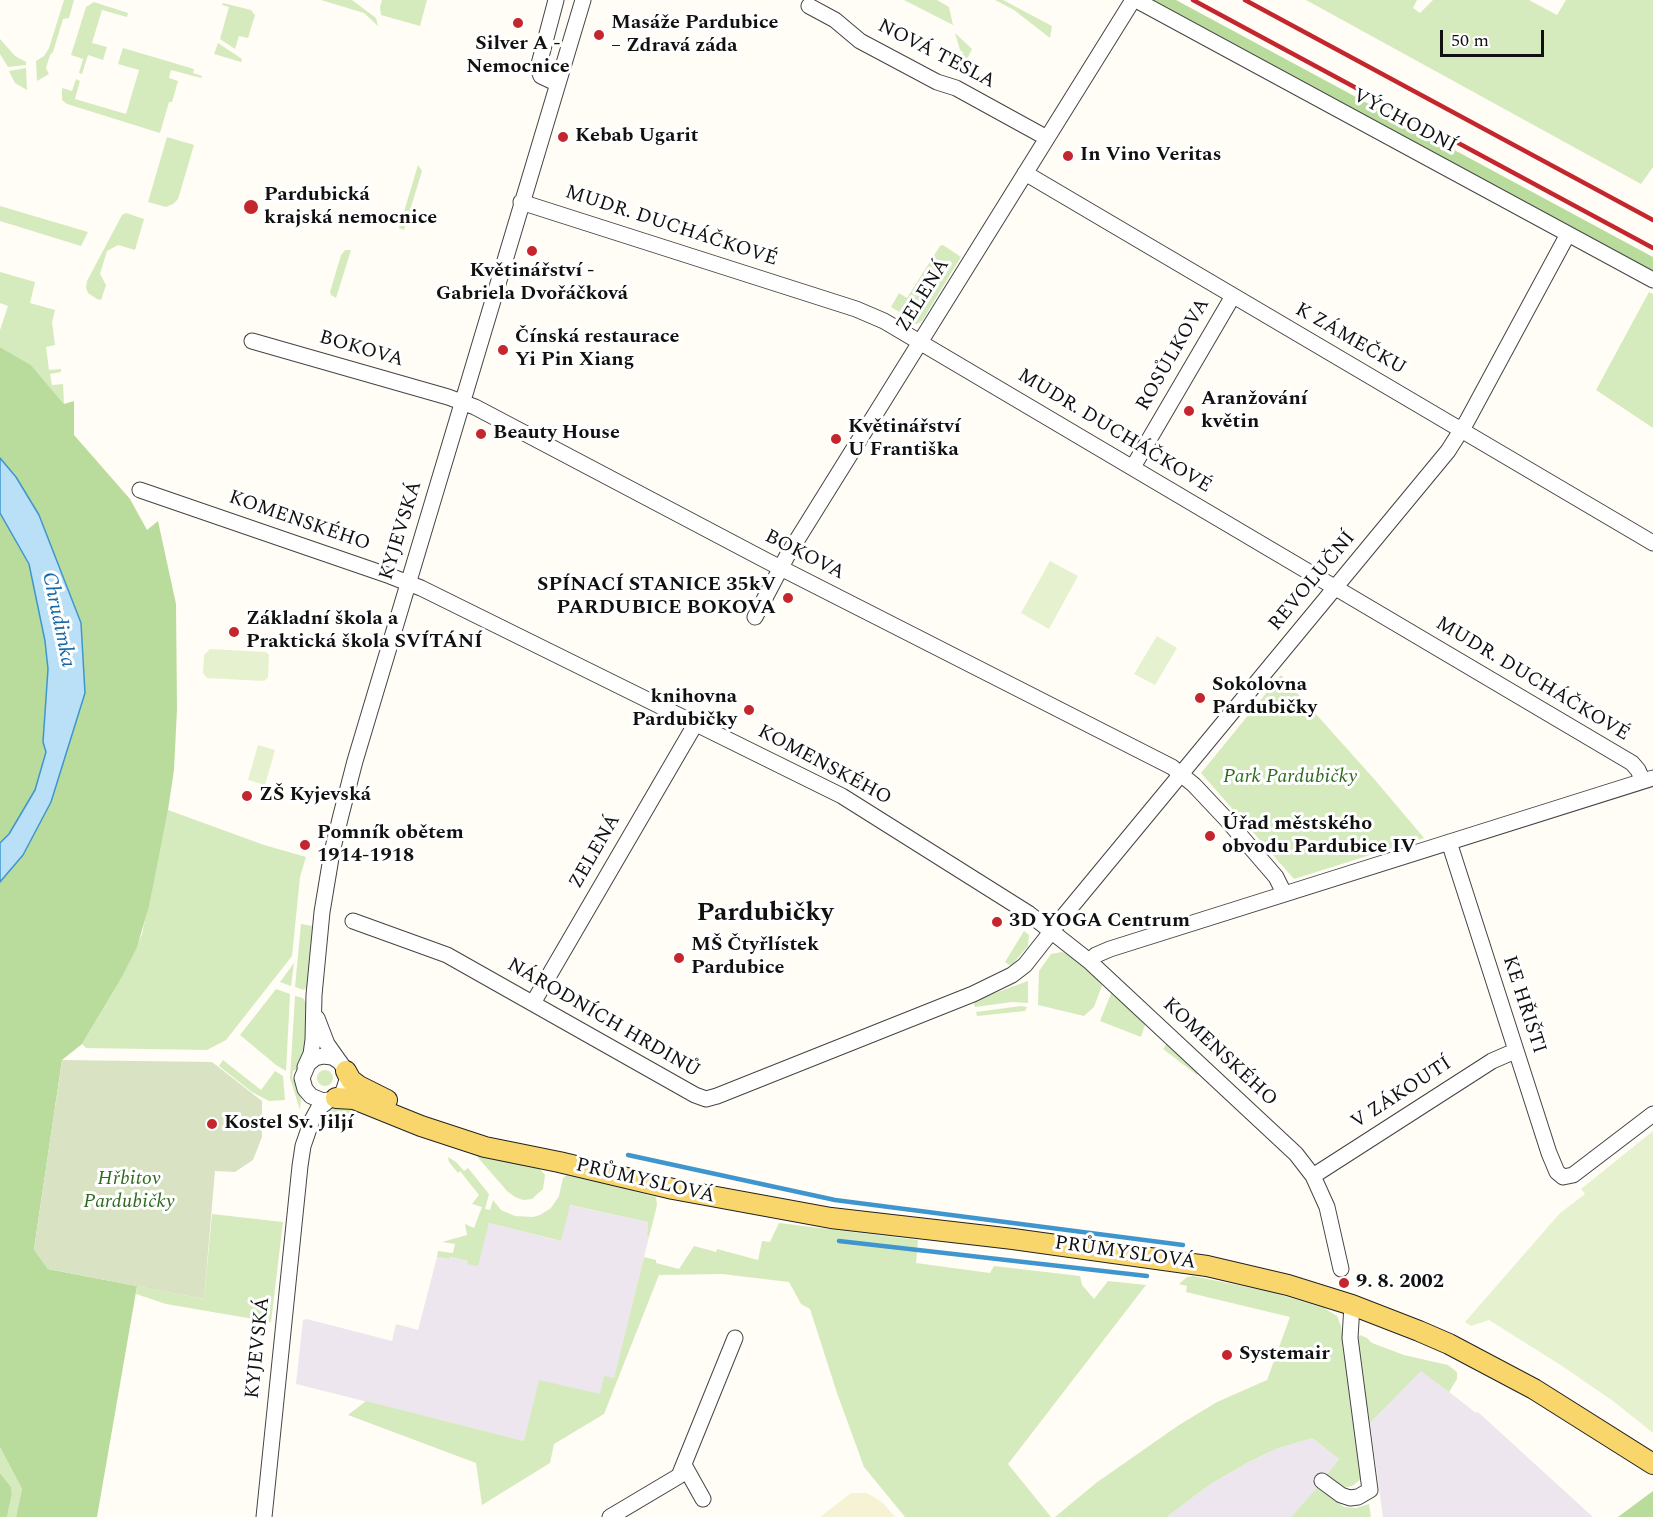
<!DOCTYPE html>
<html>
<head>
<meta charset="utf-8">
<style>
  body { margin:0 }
  #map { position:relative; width:1653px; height:1517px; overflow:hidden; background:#fffdf5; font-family:Spectral,serif }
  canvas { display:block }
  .scale { position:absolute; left:1440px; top:30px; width:104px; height:27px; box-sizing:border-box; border:3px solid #111; border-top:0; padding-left:8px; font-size:18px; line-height:21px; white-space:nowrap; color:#111; -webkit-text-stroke:4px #fff; paint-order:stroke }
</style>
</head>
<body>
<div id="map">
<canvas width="1653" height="1517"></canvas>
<div class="scale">50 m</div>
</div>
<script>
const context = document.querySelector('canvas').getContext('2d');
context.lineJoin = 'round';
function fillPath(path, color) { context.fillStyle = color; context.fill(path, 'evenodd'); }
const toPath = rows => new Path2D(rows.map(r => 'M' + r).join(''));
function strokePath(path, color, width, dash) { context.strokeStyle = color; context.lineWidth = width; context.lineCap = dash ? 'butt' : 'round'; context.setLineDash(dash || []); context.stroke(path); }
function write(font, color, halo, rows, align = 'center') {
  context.font = font + ' Spectral,serif'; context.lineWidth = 6; context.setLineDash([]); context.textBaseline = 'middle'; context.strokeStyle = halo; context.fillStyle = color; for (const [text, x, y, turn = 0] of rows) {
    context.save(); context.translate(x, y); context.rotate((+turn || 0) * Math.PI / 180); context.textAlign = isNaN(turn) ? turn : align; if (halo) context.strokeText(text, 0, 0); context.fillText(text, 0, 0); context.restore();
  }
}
const industrial = toPath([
  [569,1205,648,1222,647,1236,649,1237,614,1379,600,1394,524,1441,296,1384,303,1320,307,1319,392,1341,396,1324,418,1330,437,1257,448,1259,449,1257,468,1261,467,1264,489,1223,560,1241],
  [1421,1370,1476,1413,1478,1412,1593,1517,1383,1517,1370,1423],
  [1312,1438,1339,1459,1312,1495,1291,1517,1167,1517,1209,1485,1249,1462,1276,1449]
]);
const farmland = toPath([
  [851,1493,866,1493,874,1497,883,1503,895,1517,820,1517]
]);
const green = toPath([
  [64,0,74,0,69,18,63,19,53,52,50,55,46,68,49,74,37,81,36,61,44,56,49,48],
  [321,0,352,0,376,18,378,26,364,13],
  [382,0,427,0,420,26,381,15,380,7],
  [904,0,937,0,949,7,953,25],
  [995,0,1003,0,1052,26,1050,38,1014,10],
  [1306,0,1417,0,1413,8,1420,13,1433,0,1529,0,1557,15,1566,0,1653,0,1653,167,1641,184],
  [94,2,128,13,127,17,102,10,92,43,107,47,103,60,88,55,82,74,79,73,83,59,71,55,86,7],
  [223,3,251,10,255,15,248,38,239,36,235,49,220,39,229,7,222,5],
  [955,33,972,49,965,63,962,54,964,53,960,50],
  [0,39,15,56,26,62,26,65,8,67,0,54],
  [218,43,242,59,241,62,214,54],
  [123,48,194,69,193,73,202,76,201,78,171,70,169,78,178,81,172,102,169,102,160,133,67,104,62,100,62,88,72,91,76,79,80,81,75,99,126,114,139,70,118,64],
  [26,68,27,90,15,83,9,71],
  [167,137,194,145,178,199,173,204,166,207,148,202],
  [418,165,422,171,404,230,399,228],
  [0,206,88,232,81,246,0,221],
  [126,213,144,219,135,250,118,245,107,251,100,274,106,285,101,300,97,299,88,293,86,288,87,281,122,215],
  [943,245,961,257,922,321,917,324,911,323,902,317,903,314,891,307,899,293,907,298,940,246],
  [345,250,351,250,336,298,331,295,330,292,341,255],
  [0,272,35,282,30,303,55,310,52,322,55,345,46,347,49,370,61,369,61,372,50,374,52,385,63,384,64,404,31,365,0,347,0,330,8,306,0,303],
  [1649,292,1653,294,1653,428,1596,390],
  [1281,675,1375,780,1424,838,1294,879,1201,773],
  [168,810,264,845,306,857,300,877,292,956,226,1040,207,1050,86,1048,82,1044,122,977,142,934],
  [301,924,313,926,307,987,304,990,295,987],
  [1024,931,1029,935,1028,946,1011,966,1005,962],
  [1062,952,1071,956,1103,983,1094,1007,1084,1016,1038,1005,1039,971,1051,954],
  [294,963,291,986,280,982],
  [1028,981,1028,1003,1012,1002,975,1007,973,1001],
  [276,989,290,994,286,1071,276,1065,240,1035],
  [1112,991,1146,1022,1141,1037,1100,1021],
  [295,996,303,998,306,1003,307,1046,298,1069,293,1071,292,1078,298,1086,301,1099,300,1110,290,1078],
  [1021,1006,1027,1007,1025,1011,977,1016,976,1012],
  [1167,1043,1199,1073,1197,1075,1163,1049],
  [223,1060,261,1090,275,1071,283,1076,285,1100,269,1101,252,1092,219,1066],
  '317 1078a8 8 0 1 1 16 0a8 8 0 1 1-16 0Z',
  [336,1108,352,1110,343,1121,319,1116],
  [474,1153,539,1168,545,1175,543,1189,532,1199,523,1200,515,1197,507,1191],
  [448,1157,456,1162,464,1171,468,1168,489,1194,485,1209,490,1210,493,1200,501,1210,515,1216,533,1217,540,1215,551,1208,559,1196,563,1178,568,1174,656,1197,657,1205,649,1237,647,1236,648,1222,570,1205,561,1241,489,1223,478,1266,467,1264,468,1261,450,1257,449,1259,437,1257,438,1251,453,1253,455,1244,442,1242,467,1235,465,1224,474,1228,482,1207,472,1204,479,1195,460,1171,458,1173,449,1162],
  [212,1214,283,1222,271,1322,166,1304,136,1294,137,1286,204,1299],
  [779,1223,918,1240,916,1263,990,1273,994,1266,1080,1276,1082,1285,1094,1299,1108,1281,1146,1285,1008,1464,1051,1517,905,1517,864,1467,837,1393,810,1309,801,1304,789,1282,722,1274,659,1275,604,1414,554,1444,550,1463,482,1505,476,1463,348,1415,366,1401,524,1441,539,1380,600,1394,604,1376,614,1378,644,1257,656,1260,656,1263,679,1269,694,1246,716,1252,717,1249,758,1260,762,1241,770,1242],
  [1193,1276,1271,1292,1324,1308,1337,1316,1341,1326,1362,1471,1360,1480,1352,1486,1342,1488,1326,1476,1339,1459,1312,1438,1276,1449,1249,1462,1209,1485,1167,1517,1055,1517,1096,1483,1179,1425,1217,1402,1267,1380,1290,1317,1186,1292,1187,1286,1179,1284,1187,1277],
  [1360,1335,1367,1338,1372,1343,1404,1355,1448,1365,1457,1372,1457,1379,1449,1392,1421,1371,1370,1423,1356,1339],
  [0,1447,22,1489,16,1517,7,1517,12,1494,11,1487,0,1473],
  [1317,1488,1344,1507,1356,1508,1369,1504,1371,1517,1291,1517]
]);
const forest = toPath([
  [1148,0,1176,0,1653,257,1653,271],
  [0,347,31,365,64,404,74,401,74,435,130,499,147,530,158,521,176,604,177,709,174,770,168,810,149,906,137,947,122,977,82,1044,62,1060,34,1249,48,1269,137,1286,97,1517,16,1517,22,1489,0,1447,0,882,23,855,85,693,81,623,39,515,16,477,0,458],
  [0,513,29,564,45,641,48,669,43,742,46,752,35,790,9,834,0,843],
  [0,1473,11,1487,12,1494,7,1517,0,1517],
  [1653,1491,1653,1517,1618,1517]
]);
const cemetery = toPath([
  [62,1060,212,1062,262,1101,262,1137,253,1160,235,1172,215,1171,204,1299,48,1269,34,1249]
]);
const pitch = toPath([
  [1050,561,1078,576,1049,629,1021,613],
  [1157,636,1177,648,1155,685,1134,674],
  [210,649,266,652,269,655,268,678,264,681,207,678,203,673,204,655],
  [258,745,275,750,265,785,248,780],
  [1653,1131,1653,1433,1613,1401,1562,1366,1489,1320,1471,1326,1465,1322,1560,1213,1585,1194,1581,1189]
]);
const water = toPath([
  [0,458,16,477,39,515,81,623,85,693,51,802,23,855,0,882,0,843,9,834,35,790,46,752,43,742,48,669,45,641,29,564,0,513,0,458]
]);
const stream = toPath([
  [628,1155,835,1200,1183,1245],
  [839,1241,1147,1276]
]);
const minor = toPath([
  [556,0,538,68,541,76,558,84],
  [1136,0,1653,280],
  [809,6,835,20,860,41,937,82,956,88,1047,138],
  [1025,173,1653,543],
  [521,202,856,309,884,321,1632,763,1638,770,1643,781],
  [252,341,448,397,475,407,767,561,1172,767,1194,785,1227,820,1276,877,1284,893],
  [1133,467,1233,296],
  [140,490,390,576,421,588,842,796,1028,913,1089,961,1296,1154,1313,1176,1327,1207,1341,1269],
  [755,617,787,556,1133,0],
  [1449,842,1549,1153,1557,1172,1563,1177,1573,1175,1653,1114],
  [353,921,447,955,695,1095,706,1099,717,1096,973,994,1012,975,1025,965,1062,918,1448,451,1467,421,1568,234],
  [1089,961,1096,955,1110,949,1653,778],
  [533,1003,696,723],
  [317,1018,327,1044,344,1068,347,1080,343,1092,334,1099,323,1101,311,1096,305,1089,302,1078,308,1064,315,1058,323,1056,332,1057,340,1062],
  [305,1067,311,1054,313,1040,314,995,322,912,332,852,341,815,355,761,583,0],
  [1313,1176,1492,1061,1515,1051],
  [684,1465,703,1499],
  [1322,1481,1341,1495,1350,1498,1358,1497,1370,1490,1350,1338,1352,1305],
  [264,1517,300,1166,303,1146,312,1120,318,1109,328,1101],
  [610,1517,679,1476,735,1338]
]);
const major = toPath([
  [346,1071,351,1080,359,1086,387,1100],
  [336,1098,354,1099,421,1126,485,1147,559,1162,673,1189,831,1218,1013,1239,1207,1266,1288,1285,1352,1305,1419,1331,1449,1344,1534,1389,1653,1464]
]);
const rail = toPath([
  [1193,0,1653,248],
  [1245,0,1653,220]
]);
const markers = [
  [518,23,6,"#c4262e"],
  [599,35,6,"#c4262e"],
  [563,137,6,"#c4262e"],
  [1068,156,6,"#c4262e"],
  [251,207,8,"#c4262e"],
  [532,251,6,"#c4262e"],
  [503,350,6,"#c4262e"],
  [1189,411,6,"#c4262e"],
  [481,434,6,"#c4262e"],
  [836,439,6,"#c4262e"],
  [788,598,6,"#c4262e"],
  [234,632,6,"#c4262e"],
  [1200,698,6,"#c4262e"],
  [749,710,6,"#c4262e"],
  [247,796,6,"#c4262e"],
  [1210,836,6,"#c4262e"],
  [305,845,6,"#c4262e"],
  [997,922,6,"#c4262e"],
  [679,958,6,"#c4262e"],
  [212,1124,6,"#c4262e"],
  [1344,1283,6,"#c4262e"],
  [1227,1355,6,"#c4262e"]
];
const poiNames = [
  ["Masáže Pardubice",611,24],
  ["– Zdravá záda",611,47],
  ["Silver A -",518,45,"center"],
  ["Nemocnice",518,68,"center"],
  ["Kebab Ugarit",575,137],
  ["In Vino Veritas",1080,156],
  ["Pardubická",264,196],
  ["krajská nemocnice",264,219],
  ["Květinářství -",532,272,"center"],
  ["Gabriela Dvořáčková",532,295,"center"],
  ["Čínská restaurace",515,338],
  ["Yi Pin Xiang",515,361],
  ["Aranžování",1201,400],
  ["květin",1201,423],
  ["Květinářství",848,428],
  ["U Františka",848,451],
  ["Beauty House",493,434],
  ["SPÍNACÍ STANICE 35kV",776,586,"right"],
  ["PARDUBICE BOKOVA",776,609,"right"],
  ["Základní škola a",246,620],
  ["Praktická škola SVÍTÁNÍ",246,643],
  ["Sokolovna",1212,686],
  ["Pardubičky",1212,709],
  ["knihovna",737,698,"right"],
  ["Pardubičky",737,721,"right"],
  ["ZŠ Kyjevská",259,796],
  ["Úřad městského",1222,825],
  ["obvodu Pardubice IV",1222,848],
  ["Pomník obětem",317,834],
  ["1914-1918",317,857],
  ["3D YOGA Centrum",1009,922],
  ["MŠ Čtyřlístek",691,946],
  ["Pardubice",691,969],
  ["Kostel Sv. Jiljí",224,1124],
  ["9. 8. 2002",1356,1283],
  ["Systemair",1239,1355]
];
const streetNames = [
  ["NOVÁ TESLA",936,55,27],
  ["VÝCHODNÍ",1404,122,28],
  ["MUDR. DUCHÁČKOVÉ",671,227,18],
  ["ZELENÁ",924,296,-58],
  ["K ZÁMEČKU",1350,340,30],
  ["BOKOVA",361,350,16],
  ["ROSŮLKOVA",1174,355,-60],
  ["MUDR. DUCHÁČKOVÉ",1114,432,31],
  ["KOMENSKÉHO",299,522,19],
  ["KYJEVSKÁ",402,531,-73],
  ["BOKOVA",804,556,27],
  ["REVOLUČNÍ",1313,582,-50],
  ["MUDR. DUCHÁČKOVÉ",1532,680,31],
  ["KOMENSKÉHO",824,766,28],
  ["ZELENÁ",596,852,-60],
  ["KE HŘIŠTI",1523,1005,72],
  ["NÁRODNÍCH HRDINŮ",603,1019,30],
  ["KOMENSKÉHO",1219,1053,43],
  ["V ZÁKOUTÍ",1402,1094,-33],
  ["PRŮMYSLOVÁ",645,1182,13],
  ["PRŮMYSLOVÁ",1125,1254,8],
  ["KYJEVSKÁ",259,1348,-84]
];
const parkNames = [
  ["Park Pardubičky",1290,778],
  ["Hřbitov",129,1180],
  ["Pardubičky",129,1203]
];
const waterNames = [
  ["Chrudimka",57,620,78]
];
const districtNames = [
  ["Pardubičky",765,915]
];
fillPath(industrial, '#eee6ef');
fillPath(farmland, '#f6f3d4');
fillPath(green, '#d5ebbd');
fillPath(forest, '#b9dc9c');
fillPath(cemetery, '#d9e3c4');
fillPath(pitch, '#e6f2cf');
fillPath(water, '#b9e0f7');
strokePath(water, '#3f96cf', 1.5);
strokePath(stream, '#3f96cf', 4.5);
strokePath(minor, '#444', 17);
strokePath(major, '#222', 22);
strokePath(minor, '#fff', 15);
strokePath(major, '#f9d66b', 20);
strokePath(rail, '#c4262e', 4.5);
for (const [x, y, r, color] of markers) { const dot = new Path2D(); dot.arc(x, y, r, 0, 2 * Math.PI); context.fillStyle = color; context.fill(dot); strokePath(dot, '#fff', 2); }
write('bold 20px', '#111', '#fff', poiNames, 'left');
write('20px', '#111', '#fff', streetNames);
write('italic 20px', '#2f6b1f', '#fff', parkNames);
write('italic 21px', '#1768a6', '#fff', waterNames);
write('bold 26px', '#111', '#fff', districtNames);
</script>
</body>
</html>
